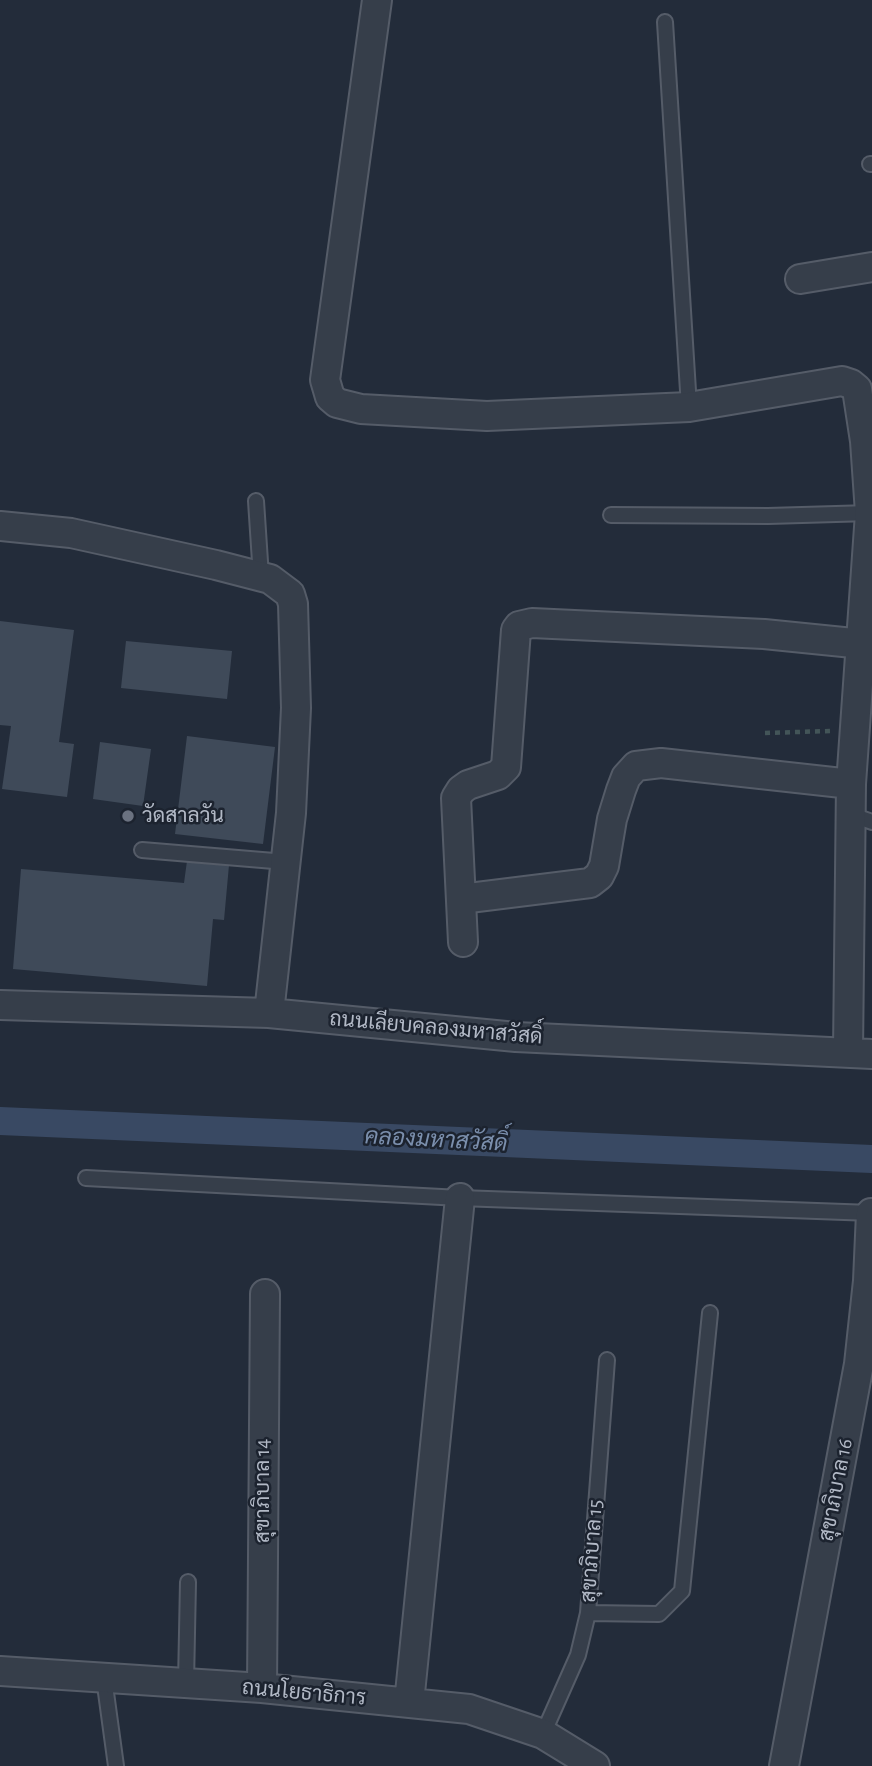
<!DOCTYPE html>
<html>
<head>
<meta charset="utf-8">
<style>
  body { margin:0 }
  canvas { display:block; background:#232c3a }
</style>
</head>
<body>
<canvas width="872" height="1766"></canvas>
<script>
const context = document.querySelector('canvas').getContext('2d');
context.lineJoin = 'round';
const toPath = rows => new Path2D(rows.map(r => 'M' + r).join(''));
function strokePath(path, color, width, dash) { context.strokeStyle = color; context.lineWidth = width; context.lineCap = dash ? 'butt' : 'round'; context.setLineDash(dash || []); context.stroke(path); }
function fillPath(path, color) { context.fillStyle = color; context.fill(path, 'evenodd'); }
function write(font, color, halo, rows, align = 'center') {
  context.font = font + ' "Alegreya Sans",Sarabun,sans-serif'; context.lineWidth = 5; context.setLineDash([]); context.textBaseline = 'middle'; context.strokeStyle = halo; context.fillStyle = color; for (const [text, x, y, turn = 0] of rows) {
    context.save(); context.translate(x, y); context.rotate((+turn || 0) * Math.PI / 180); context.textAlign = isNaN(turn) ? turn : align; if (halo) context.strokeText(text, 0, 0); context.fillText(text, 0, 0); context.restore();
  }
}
const canal = toPath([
  [0,1121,872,1159]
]);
const building = toPath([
  [0,621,74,630,59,742,74,744,67,797,2,789,11,726,0,725],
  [126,641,232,651,227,699,121,688],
  [187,736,275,747,263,844,175,834],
  [100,742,151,749,143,806,93,799],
  [187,861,229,865,224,920,213,919,207,986,13,969,21,869,184,883]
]);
const path = toPath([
  [765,733,830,731]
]);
const lane = toPath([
  [665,22,689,407],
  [870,164,872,164],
  [256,501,261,577],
  [611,515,768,516,870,513],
  [852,815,872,822],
  [142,850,286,862],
  [86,1178,460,1198,872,1213],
  [588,1613,659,1614,682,1591,710,1313],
  [104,1678,116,1766],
  [186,1683,188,1582],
  [543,1734,578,1655,588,1613,607,1360]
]);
const street = toPath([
  [377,0,325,380,330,397,337,403,361,409,487,416,689,407,842,381,851,384,857,389,865,441,870,513,851,784,848,1052],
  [800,279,872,267],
  [0,526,71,533,216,565,270,579,290,594,293,604,296,708,291,813,269,1013],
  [461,899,590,883,599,876,604,866,612,819,621,790,626,777,636,766,661,763,851,784],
  [463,942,456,798,461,790,468,785,498,775,506,767,516,630,519,626,532,623,764,634,863,644],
  [0,1005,269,1013,516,1037,872,1054],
  [0,1671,262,1688,469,1709,543,1734,595,1766],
  [262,1688,265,1294],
  [409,1703,460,1198],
  [784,1766,859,1364,868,1281,871,1213]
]);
const markers = [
  [128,816,7,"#6b7280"]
];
const poiNames = [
  ["วัดสาลวัน",142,816]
];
const streetNames = [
  ["ถนนเลียบคลองมหาสวัสดิ์",436,1028,5],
  ["สุขาภิบาล 16",836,1490,-79],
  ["สุขาภิบาล 14",263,1491,-90],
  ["สุขาภิบาล 15",592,1551,-86],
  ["ถนนโยธาธิการ",304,1693,5]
];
const waterNames = [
  ["คลองมหาสวัสดิ์",436,1140,3]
];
strokePath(canal, '#394963', 28);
fillPath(building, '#3f4a59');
strokePath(lane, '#555c68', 18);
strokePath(street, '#555c68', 32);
strokePath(path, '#435558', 4.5, [5, 5]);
strokePath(lane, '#363e4a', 14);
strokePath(street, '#363e4a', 28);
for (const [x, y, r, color] of markers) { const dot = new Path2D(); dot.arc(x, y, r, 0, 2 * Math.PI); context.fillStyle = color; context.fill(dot); strokePath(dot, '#1c232f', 2.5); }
write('21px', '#b2b9c6', '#1c232f', poiNames, 'left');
write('21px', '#b2b9c6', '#1c232f', streetNames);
write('italic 23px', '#7b8fad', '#1c232f', waterNames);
</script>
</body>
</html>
